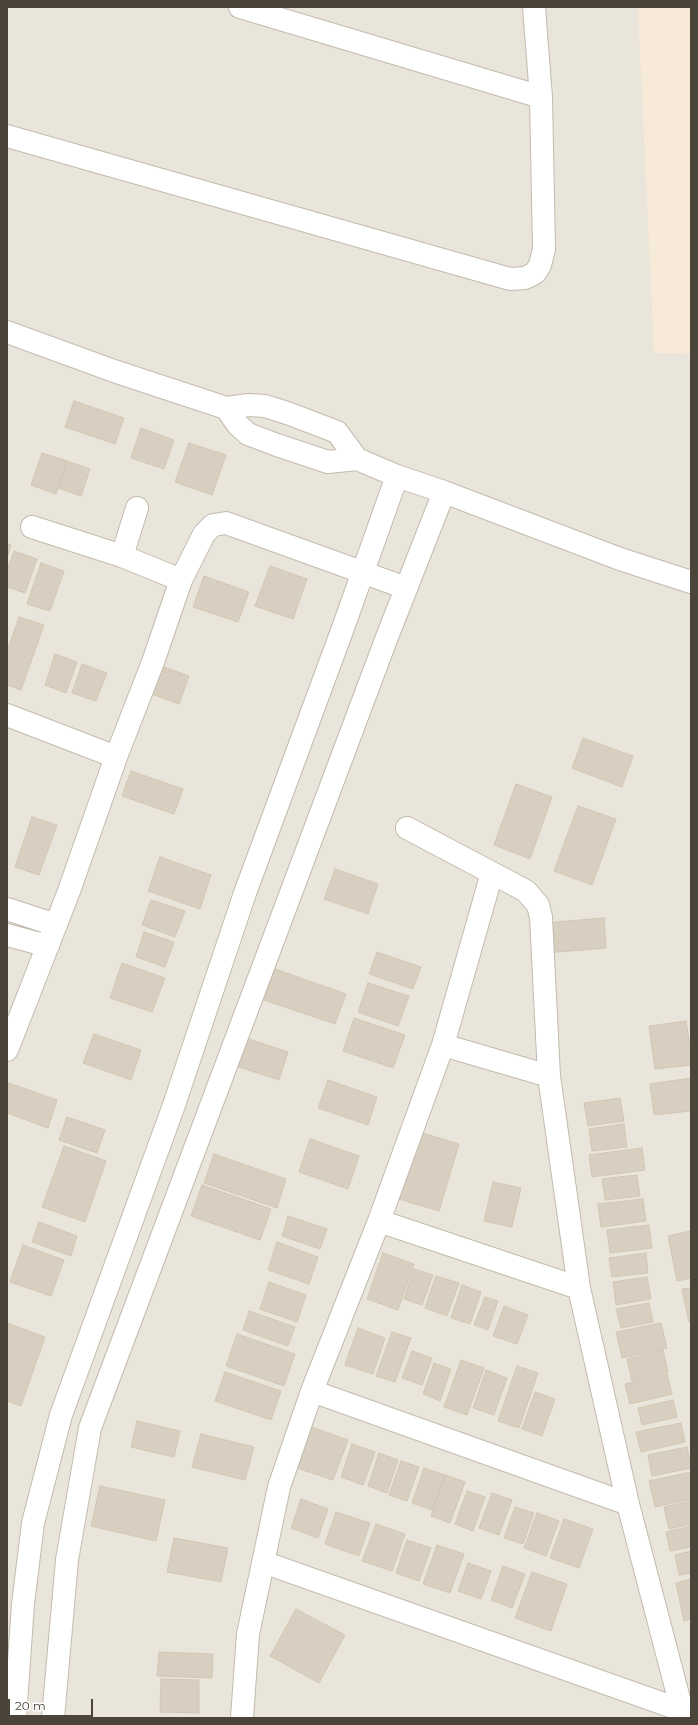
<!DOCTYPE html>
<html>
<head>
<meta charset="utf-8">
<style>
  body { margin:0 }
  #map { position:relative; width:698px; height:1725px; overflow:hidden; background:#f6f3ec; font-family:Montserrat,sans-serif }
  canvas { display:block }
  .frame { position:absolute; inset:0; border:8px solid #4b4439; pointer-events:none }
  .scale { position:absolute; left:8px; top:1699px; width:85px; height:18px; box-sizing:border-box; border:2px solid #4b4439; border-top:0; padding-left:5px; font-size:12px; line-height:14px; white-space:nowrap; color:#4b4439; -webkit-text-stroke:3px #fff; paint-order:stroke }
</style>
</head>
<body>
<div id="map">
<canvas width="698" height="1725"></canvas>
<div class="frame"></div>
<div class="scale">20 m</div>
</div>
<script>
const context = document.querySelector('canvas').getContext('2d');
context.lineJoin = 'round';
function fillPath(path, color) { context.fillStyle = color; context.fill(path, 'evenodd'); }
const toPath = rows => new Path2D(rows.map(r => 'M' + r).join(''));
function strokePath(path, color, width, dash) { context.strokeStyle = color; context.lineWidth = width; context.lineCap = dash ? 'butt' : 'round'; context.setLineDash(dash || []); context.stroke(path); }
const residential = toPath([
  [7,7,691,7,691,1718,7,1718]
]);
const commercial = toPath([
  [638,7,691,7,691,354,654,353]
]);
const building = toPath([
  [74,401,124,418,115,444,65,427,74,401],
  [141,428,174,440,164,469,131,458,141,428],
  [189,443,226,455,212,495,175,482,189,443],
  [42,453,67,461,56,494,31,485,42,453],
  [67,461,90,469,81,496,58,488,67,461],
  [7,544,11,545,7,558,7,544],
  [14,551,37,559,25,593,7,587,7,570,14,551],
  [41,563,64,571,50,611,27,604,41,563],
  [270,566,307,579,293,619,255,606,270,566],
  [204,576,249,592,238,622,193,607,204,576],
  [19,617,44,625,21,690,7,685,7,651,19,617],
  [55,654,77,662,66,693,45,685,55,654],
  [82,664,107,673,96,701,72,693,82,664],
  [156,664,189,676,179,704,146,692,156,664],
  [583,738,633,756,622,787,572,768,583,738],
  [131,771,183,789,174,814,122,796,131,771],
  [516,784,552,797,530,859,494,845,516,784],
  [578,806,616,819,592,885,554,871,578,806],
  [32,817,57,825,39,875,15,867,32,817],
  [160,857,211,875,200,909,148,891,160,857],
  [335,869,378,884,368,914,324,899,335,869],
  [151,900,185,911,175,937,142,925,151,900],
  [604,918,606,948,546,953,544,923,604,918],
  [144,932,174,942,165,967,136,957,144,932],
  [377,952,421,967,413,989,369,974,377,952],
  [122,963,165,978,152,1012,110,998,122,963],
  [275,969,346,994,335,1024,264,1000,275,969],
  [368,983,409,996,398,1026,358,1012,368,983],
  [354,1018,405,1035,393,1068,343,1051,354,1018],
  [686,1021,691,1053,691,1065,655,1069,649,1026,686,1021],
  [94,1034,141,1050,131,1080,83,1063,94,1034],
  [246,1038,288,1052,279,1080,236,1066,246,1038],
  [691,1078,691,1111,654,1115,650,1084,691,1078],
  [328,1080,377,1097,368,1125,318,1108,328,1080],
  [9,1083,57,1100,48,1128,7,1113,7,1089,9,1083],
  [620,1098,624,1121,588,1126,584,1103,620,1098],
  [67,1117,105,1130,97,1153,59,1140,67,1117],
  [624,1124,627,1147,592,1151,589,1129,624,1124],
  [416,1131,459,1144,439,1211,395,1198,416,1131],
  [310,1139,359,1156,348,1189,299,1172,310,1139],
  [64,1146,106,1161,85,1222,42,1207,64,1146],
  [642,1148,645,1170,592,1177,589,1155,642,1148],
  [214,1154,286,1179,277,1208,204,1183,214,1154],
  [637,1175,640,1196,605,1200,602,1179,637,1175],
  [493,1182,521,1188,512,1227,484,1221,493,1182],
  [202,1185,271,1209,260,1240,191,1216,202,1185],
  [643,1199,646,1221,601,1227,598,1204,643,1199],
  [288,1216,327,1229,320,1249,282,1236,288,1216],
  [39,1222,77,1236,71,1256,32,1242,39,1222],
  [649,1225,652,1248,610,1253,607,1230,649,1225],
  [691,1231,691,1278,677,1281,668,1236,691,1231],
  [277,1242,318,1257,309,1284,268,1270,277,1242],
  [23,1245,64,1260,51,1296,10,1282,23,1245],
  [383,1253,414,1264,398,1310,367,1299,383,1253],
  [646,1253,648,1273,612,1277,609,1258,646,1253],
  [414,1269,433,1275,422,1305,404,1299,414,1269],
  [436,1276,459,1283,447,1316,425,1308,436,1276],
  [647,1277,651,1299,616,1305,613,1282,647,1277],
  [269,1282,306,1295,297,1322,260,1309,269,1282],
  [462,1285,481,1292,470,1324,451,1318,462,1285],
  [691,1288,691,1322,689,1322,682,1289,691,1288],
  [485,1297,498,1301,488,1330,474,1325,485,1297],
  [649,1303,653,1322,621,1328,616,1309,649,1303],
  [504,1306,528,1315,517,1344,493,1336,504,1306],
  [249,1311,295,1327,288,1346,243,1330,249,1311],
  [7,1323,45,1337,21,1406,7,1401,7,1323],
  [661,1323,667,1348,622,1358,616,1332,661,1323],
  [358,1328,385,1338,373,1374,345,1365,358,1328],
  [392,1332,411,1338,395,1382,376,1376,392,1332],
  [237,1334,295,1354,284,1386,226,1366,237,1334],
  [663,1350,668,1372,632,1381,627,1359,663,1350],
  [412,1351,432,1358,422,1385,402,1378,412,1351],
  [461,1360,484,1368,467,1415,444,1407,461,1360],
  [434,1363,451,1369,440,1401,423,1394,434,1363],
  [517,1366,538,1373,519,1428,498,1421,517,1366],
  [486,1370,507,1378,494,1415,473,1408,486,1370],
  [225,1372,281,1391,271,1420,215,1401,225,1372],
  [667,1374,672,1394,630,1404,625,1384,667,1374],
  [535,1392,555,1399,542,1436,522,1429,535,1392],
  [673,1400,677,1417,642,1425,638,1408,673,1400],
  [137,1421,180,1431,174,1457,131,1447,137,1421],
  [681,1423,685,1442,641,1452,636,1432,681,1423],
  [308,1426,348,1440,333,1480,294,1467,308,1426],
  [201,1434,254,1447,245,1480,192,1467,201,1434],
  [352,1444,375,1452,363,1485,341,1477,352,1444],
  [687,1447,691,1468,652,1476,648,1455,687,1447],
  [379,1453,398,1460,387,1493,368,1486,379,1453],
  [401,1461,419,1467,407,1501,389,1495,401,1461],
  [424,1468,445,1475,432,1510,412,1503,424,1468],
  [691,1472,691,1499,655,1507,649,1481,691,1472],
  [445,1475,465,1482,450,1523,431,1516,445,1475],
  [100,1486,165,1500,156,1541,91,1526,100,1486],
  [467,1491,485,1497,473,1531,455,1524,467,1491],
  [492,1493,512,1500,499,1535,479,1528,492,1493],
  [301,1499,328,1509,318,1538,291,1528,301,1499],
  [691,1501,691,1524,669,1529,664,1507,691,1501],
  [515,1507,534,1513,523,1544,504,1538,515,1507],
  [336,1512,370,1523,359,1556,325,1544,336,1512],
  [537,1513,559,1521,546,1556,524,1548,537,1513],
  [564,1519,593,1529,579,1568,550,1558,564,1519],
  [376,1524,405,1534,392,1571,362,1561,376,1524],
  [691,1526,691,1547,670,1551,666,1532,691,1526],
  [174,1538,228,1548,221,1582,167,1572,174,1538],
  [407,1540,431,1548,419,1581,396,1573,407,1540],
  [437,1545,464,1554,450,1593,423,1584,437,1545],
  [691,1551,691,1573,679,1575,675,1555,691,1551],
  [468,1563,491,1571,481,1599,458,1591,468,1563],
  [503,1566,525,1574,512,1608,491,1600,503,1566],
  [532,1572,567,1584,551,1631,515,1618,532,1572],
  [691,1579,691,1619,684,1621,676,1583,691,1579],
  [296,1609,345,1635,319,1683,270,1656,296,1609],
  [159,1652,213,1654,212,1678,157,1676,159,1652],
  [161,1679,199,1680,199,1713,160,1712,161,1679]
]);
const street = toPath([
  [240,7,541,97],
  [7,136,510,279,525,278,535,273,540,265,544,249,541,97,534,7],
  [7,332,114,371,226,408,249,405,265,406,290,414,337,432,357,459,397,476,444,492,620,559,691,582],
  [226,408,238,425,248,434,277,445,328,462,357,459],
  [122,556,137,508],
  [181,580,204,534,213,525,226,523,406,588],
  [7,715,116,757],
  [407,828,492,873],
  [7,909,56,925],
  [7,935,48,946],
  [443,1045,549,1076],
  [7,1050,69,891,116,757,153,662,181,580,122,556,32,527],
  [379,1221,579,1288],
  [312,1391,628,1504],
  [263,1562,681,1710],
  [15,1718,23,1604,33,1523,61,1415,174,1105,245,893,343,628,397,476],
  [53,1718,67,1560,90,1428,387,637,444,492],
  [242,1718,248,1634,279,1487,312,1391,379,1221,443,1045,492,873,526,891,538,905,541,917,549,1076,579,1288,628,1504,684,1718]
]);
fillPath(residential, '#eae5da');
fillPath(commercial, '#f7ead8');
fillPath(building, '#d8cfc1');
strokePath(building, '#d3c7b4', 1);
strokePath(street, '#c2bbae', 24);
strokePath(street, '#fff', 22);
</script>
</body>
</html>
